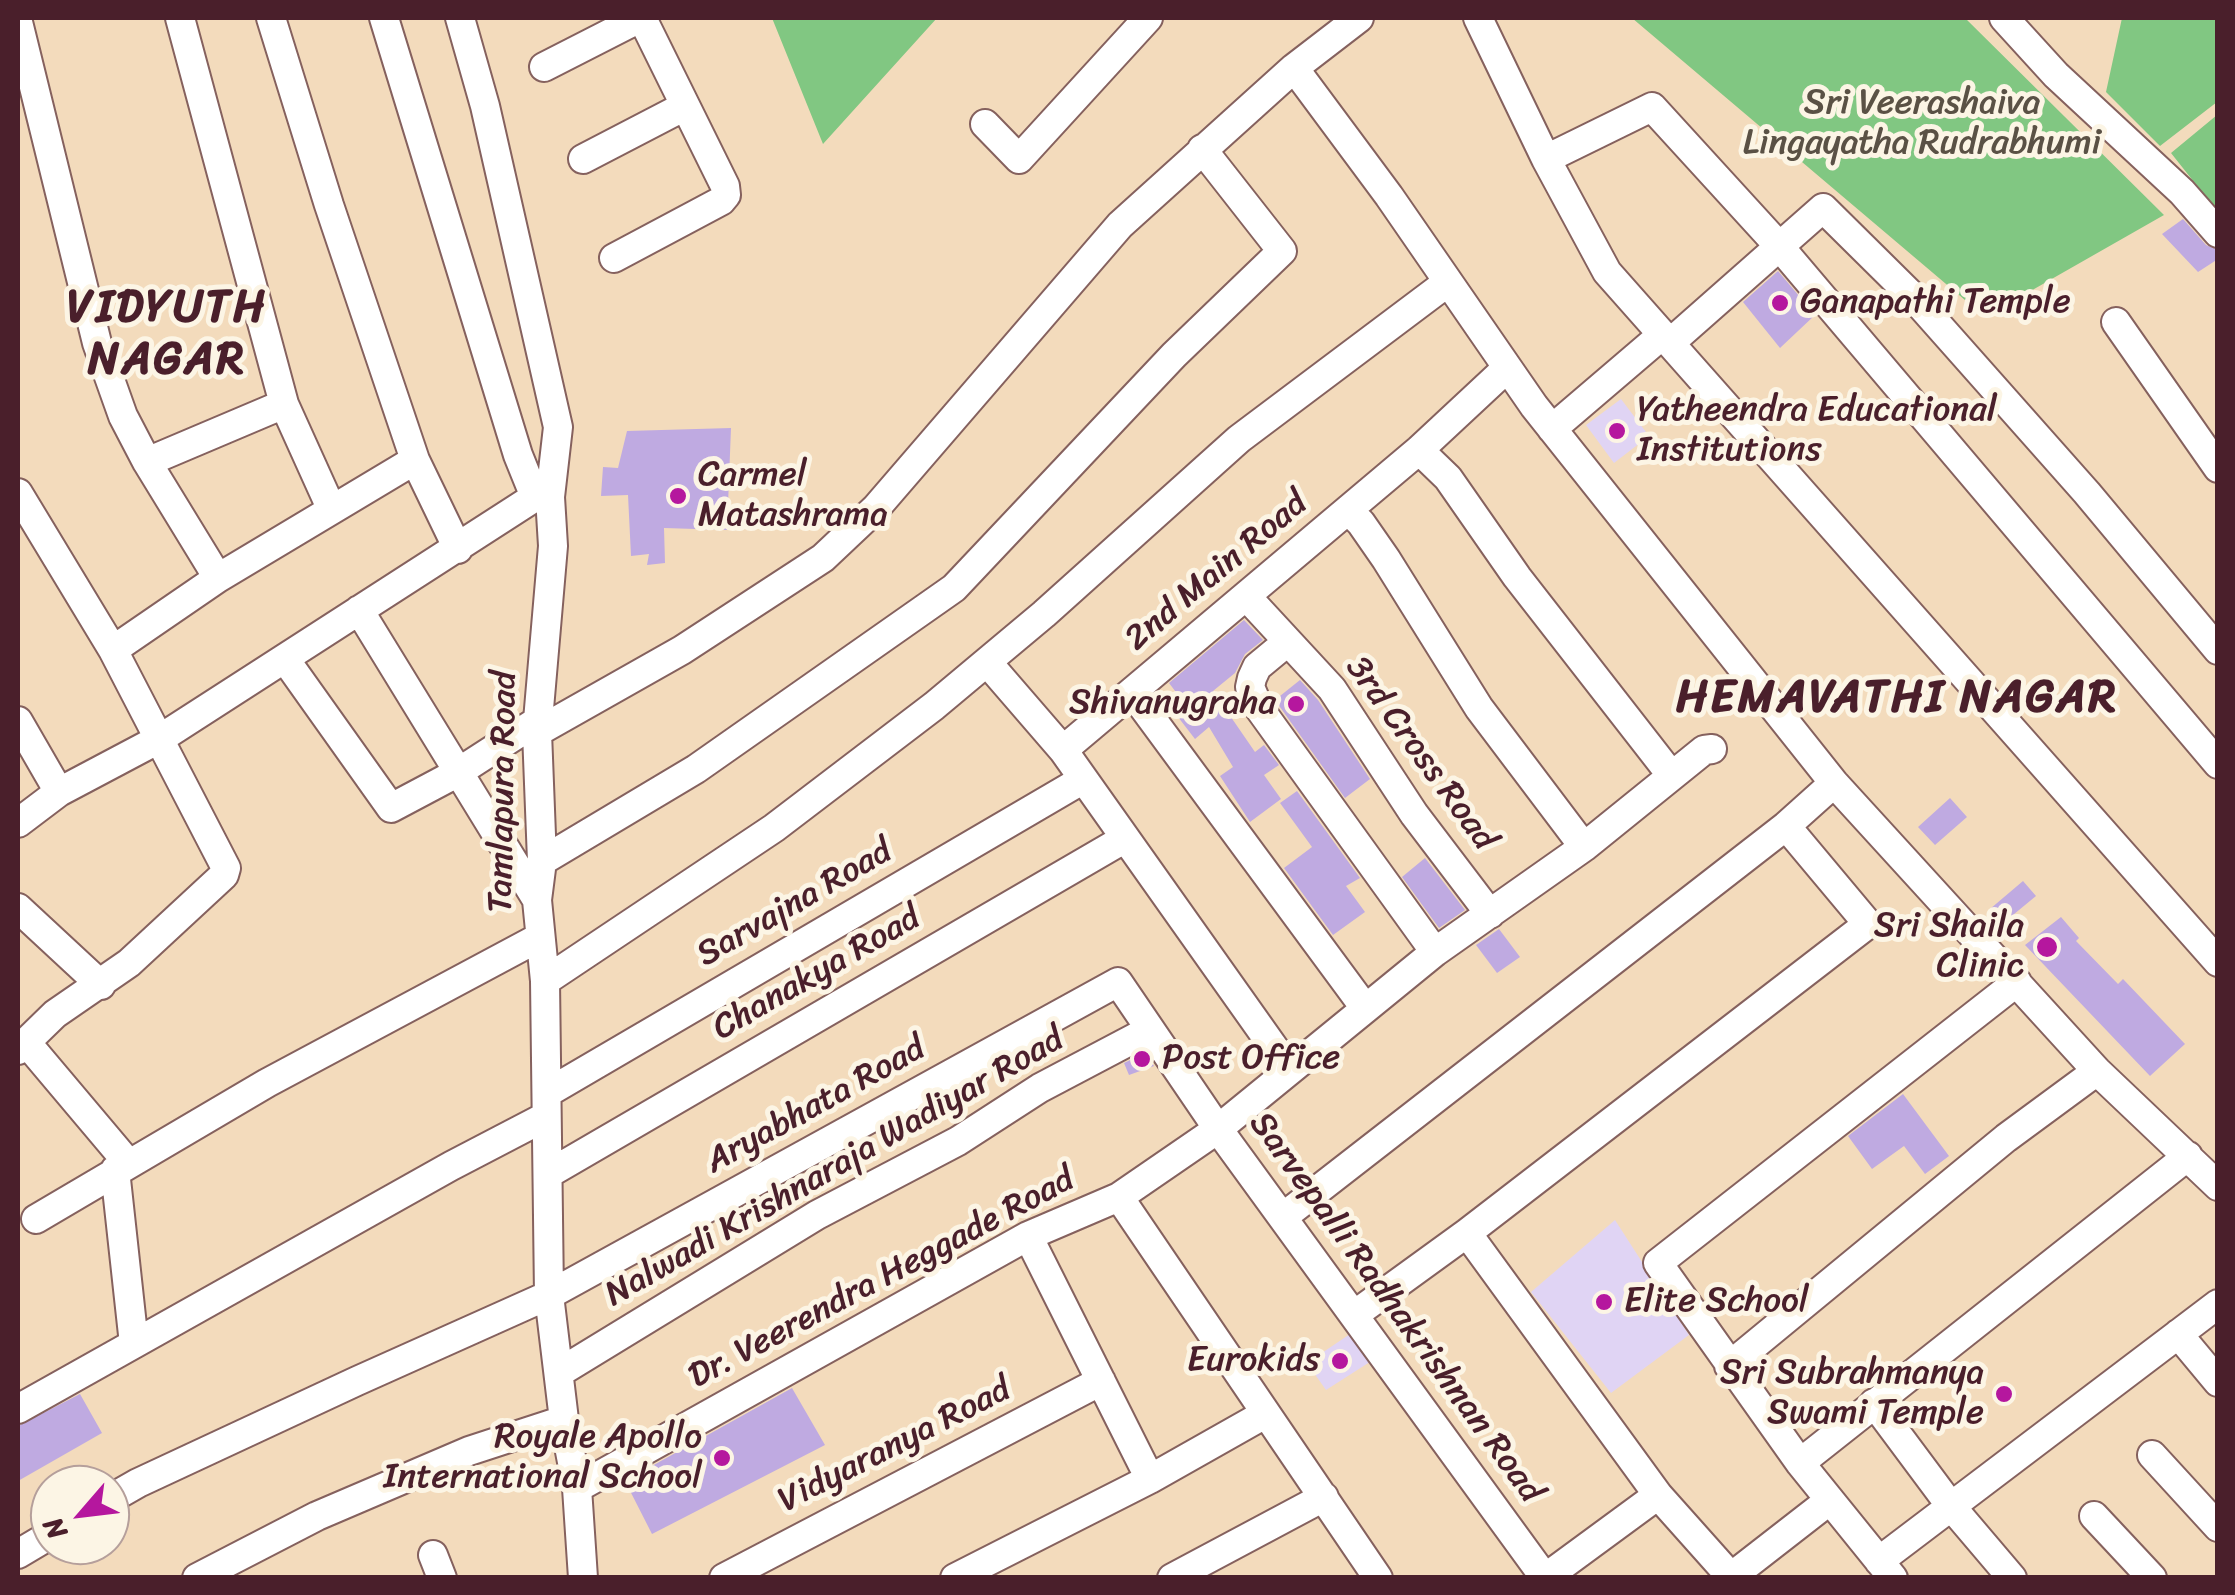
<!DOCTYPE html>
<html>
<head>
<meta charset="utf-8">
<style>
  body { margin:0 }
  #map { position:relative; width:2235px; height:1595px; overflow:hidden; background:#f3dbbc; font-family:Sriracha,sans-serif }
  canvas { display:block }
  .frame { position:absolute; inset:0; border:20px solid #4a1f2b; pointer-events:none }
  .north { position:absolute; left:30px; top:1465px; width:100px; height:100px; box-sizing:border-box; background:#fcf5e5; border:2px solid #b59f9b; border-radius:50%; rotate:242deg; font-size:28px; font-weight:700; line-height:40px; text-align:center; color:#4a1f2b }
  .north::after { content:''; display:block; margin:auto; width:35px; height:45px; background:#b5179e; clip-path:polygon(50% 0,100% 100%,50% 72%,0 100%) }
</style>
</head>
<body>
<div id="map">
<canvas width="2235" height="1595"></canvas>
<div class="frame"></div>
<div class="north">N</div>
</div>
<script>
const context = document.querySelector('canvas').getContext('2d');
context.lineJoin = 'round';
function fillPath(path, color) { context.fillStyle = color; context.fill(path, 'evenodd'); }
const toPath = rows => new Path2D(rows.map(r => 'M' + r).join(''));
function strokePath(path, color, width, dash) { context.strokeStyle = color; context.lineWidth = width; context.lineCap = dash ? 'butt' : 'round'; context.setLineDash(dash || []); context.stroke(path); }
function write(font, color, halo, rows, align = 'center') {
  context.font = font + ' Sriracha,sans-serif'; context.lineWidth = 10; context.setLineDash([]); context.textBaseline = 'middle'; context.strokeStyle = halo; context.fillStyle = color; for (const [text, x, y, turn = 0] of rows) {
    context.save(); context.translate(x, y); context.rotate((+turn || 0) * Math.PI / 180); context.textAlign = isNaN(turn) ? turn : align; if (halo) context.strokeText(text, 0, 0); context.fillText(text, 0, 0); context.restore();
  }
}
const built = toPath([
  [1621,399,1649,436,1614,463,1586,425],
  [1615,1220,1689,1335,1611,1393,1531,1292],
  [1353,1332,1373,1360,1326,1390,1307,1363]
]);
const green = toPath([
  [772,18,937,18,823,144],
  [1632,18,1965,18,2164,215,1985,317],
  [2122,18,2217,18,2217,102,2160,146,2106,92],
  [2217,115,2217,211,2171,153]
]);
const building = toPath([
  [2183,219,2206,245,2218,250,2218,259,2198,272,2162,234],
  [1778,271,1815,315,1780,348,1743,302],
  [731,428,727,530,664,528,665,563,647,565,649,554,631,556,628,495,601,496,603,467,618,468,627,431],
  [1244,620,1263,640,1245,654,1235,673,1213,691,1255,752,1264,745,1279,765,1264,775,1281,799,1250,822,1220,776,1233,767,1209,727,1195,739,1178,717,1188,708,1169,683],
  [1300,680,1318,700,1370,779,1345,798,1275,700],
  [1297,791,1360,878,1346,886,1365,912,1333,935,1284,868,1312,847,1280,803],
  [1950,798,1967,817,1935,845,1918,827],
  [1425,858,1465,910,1439,928,1402,877],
  [2023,881,2036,896,2002,924,1990,909],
  [2061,917,2079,938,2076,941,2118,984,2123,979,2185,1044,2150,1076,2025,945],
  [1499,929,1520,957,1497,973,1476,945],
  [1145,1053,1154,1066,1129,1075,1124,1063],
  [1903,1094,1949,1156,1925,1174,1904,1146,1872,1169,1848,1136],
  [792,1388,825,1445,652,1534,625,1481],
  [80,1394,102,1433,18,1481,18,1426]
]);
const minor = toPath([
  [180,18,284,404,331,508],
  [271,18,329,205,415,460],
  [384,18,518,455,535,497],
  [460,18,485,106,558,427,550,497,553,546,537,732,542,861,537,900,545,981,549,1295,564,1420,577,1488,583,1578],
  [1478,18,1546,159,1607,272,2218,962],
  [2004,18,2056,75,2182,192,2218,233],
  [18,22,97,343,123,416,147,462,218,578],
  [544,67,640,18],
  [1294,68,1389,196,1534,406,1834,783,2097,1071,2218,1186],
  [985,124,1019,159,1148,18],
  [583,159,685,106],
  [1546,159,1652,107,1779,246,2218,764],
  [614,258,721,201,726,195,725,186,642,18],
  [2116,322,2218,468],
  [1670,343,1823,208,1915,299,2087,493,2218,650],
  [1552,429,1662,335],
  [1419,450,1448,478,1517,577,1672,776],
  [147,462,284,404],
  [18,493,113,650,226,868,224,875,129,963,55,1014,18,1050],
  [1348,510,1361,523,1386,559,1479,708,1584,847],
  [1246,596,1332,689,1414,814,1490,914],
  [359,610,537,900],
  [1286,643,1257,667,1252,678,1250,687,1259,708,1435,952],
  [113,650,218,578,415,460,458,549],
  [285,659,391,808,457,773,539,720],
  [987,662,1063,750,1289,1069],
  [1132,692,1365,1008],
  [18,721,59,792,18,823],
  [537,732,682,650,823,558,876,508,1120,225,1294,68,1359,18],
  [1063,750,1419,450,1507,368],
  [59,792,161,738,535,497,550,497],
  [542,861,696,769,954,588,1174,355,1282,251,1202,149],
  [18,908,101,985],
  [545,981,774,828,934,706,1044,614,1239,439,1448,282],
  [26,1042,128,1163],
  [547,1093,1082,780],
  [115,1170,134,1344],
  [548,1174,1124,839],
  [1119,1197,1378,1578],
  [1283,1217,1786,826,1834,783],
  [36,1219,267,1083,540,937],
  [1467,1233,1658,1495,1732,1578],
  [1028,1236,1150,1479],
  [1354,1315,1467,1233,1868,924,1786,826],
  [2178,1334,2218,1382],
  [1729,1366,2006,1138,2097,1071],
  [560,1372,817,1215,958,1141,1040,1088,1150,1030],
  [1874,1403,1950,1505,2012,1578],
  [18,1409,451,1166,545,1117],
  [2152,1455,2218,1527],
  [1800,1463,2188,1156],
  [577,1488,1028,1236,1119,1197,1218,1129,1435,952,1584,847,1704,750,1712,749],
  [110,1499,138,1483,357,1381,549,1295,1118,982,1218,1129,1545,1578],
  [2094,1516,2152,1578],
  [18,1554,50,1535],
  [433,1555,442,1578],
  [1879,1561,2218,1304],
  [1731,1577,1830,1500],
  [197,1578,317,1516,469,1451,564,1420],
  [724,1578,1101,1381],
  [955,1578,1150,1479,1265,1414],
  [1172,1578,1324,1497],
  [1545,1578,1658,1495],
  [1893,1578,1800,1463,1658,1263,2017,982]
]);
const markers = [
  [1780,303,10,"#b5179e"],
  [1617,431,10,"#b5179e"],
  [678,496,10,"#b5179e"],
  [1296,704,10,"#b5179e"],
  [2047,947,12,"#b5179e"],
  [1142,1059,10,"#b5179e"],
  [1604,1302,10,"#b5179e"],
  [1340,1361,10,"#b5179e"],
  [2004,1394,10,"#b5179e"],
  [722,1458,10,"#b5179e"]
];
const parkNames = [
  ["Sri Veerashaiva",1922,104],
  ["Lingayatha Rudrabhumi",1922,144]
];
const poiNames = [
  ["Ganapathi Temple",1800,303],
  ["Yatheendra Educational",1637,411],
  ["Institutions",1637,451],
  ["Carmel",698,476],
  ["Matashrama",698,516],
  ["Shivanugraha",1276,704,"right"],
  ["Sri Shaila",2024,927,"right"],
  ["Clinic",2024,967,"right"],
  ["Post Office",1162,1059],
  ["Elite School",1624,1302],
  ["Eurokids",1320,1361,"right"],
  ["Sri Subrahmanya",1984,1374,"right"],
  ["Swami Temple",1984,1414,"right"],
  ["Royale Apollo",702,1438,"right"],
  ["International School",702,1478,"right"]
];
const streetNames = [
  ["2nd Main Road",1217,572,-40],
  ["3rd Cross Road",1420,754,54],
  ["Tamlapura Road",504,792,-89],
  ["Sarvajna Road",795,904,-30],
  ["Chanakya Road",817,974,-30],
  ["Aryabhata Road",816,1106,-29],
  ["Nalwadi Krishnaraja Wadiyar Road",835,1168,-30],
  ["Dr. Veerendra Heggade Road",882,1279,-28],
  ["Sarvepalli Radhakrishnan Road",1395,1308,54],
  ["Vidyaranya Road",895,1446,-27]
];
const districtNames = [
  ["VIDYUTH",167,310],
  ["NAGAR",167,362],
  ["HEMAVATHI NAGAR",1897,700]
];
fillPath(built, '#e0d4f4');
fillPath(green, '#81c782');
fillPath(building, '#bfaae1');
strokePath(minor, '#85615e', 32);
strokePath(minor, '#fff', 28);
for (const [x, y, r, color] of markers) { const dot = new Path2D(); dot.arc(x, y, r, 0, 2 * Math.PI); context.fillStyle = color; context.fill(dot); strokePath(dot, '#fcf5e5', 4); }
write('35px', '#5a5145', '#fcf5e5', parkNames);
write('35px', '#4a1f2b', '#fcf5e5', poiNames, 'left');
write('35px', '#4a1f2b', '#fcf5e5', streetNames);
context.letterSpacing = '2.5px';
write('bold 45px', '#4a1f2b', '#fcf5e5', districtNames);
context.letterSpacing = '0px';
</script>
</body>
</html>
